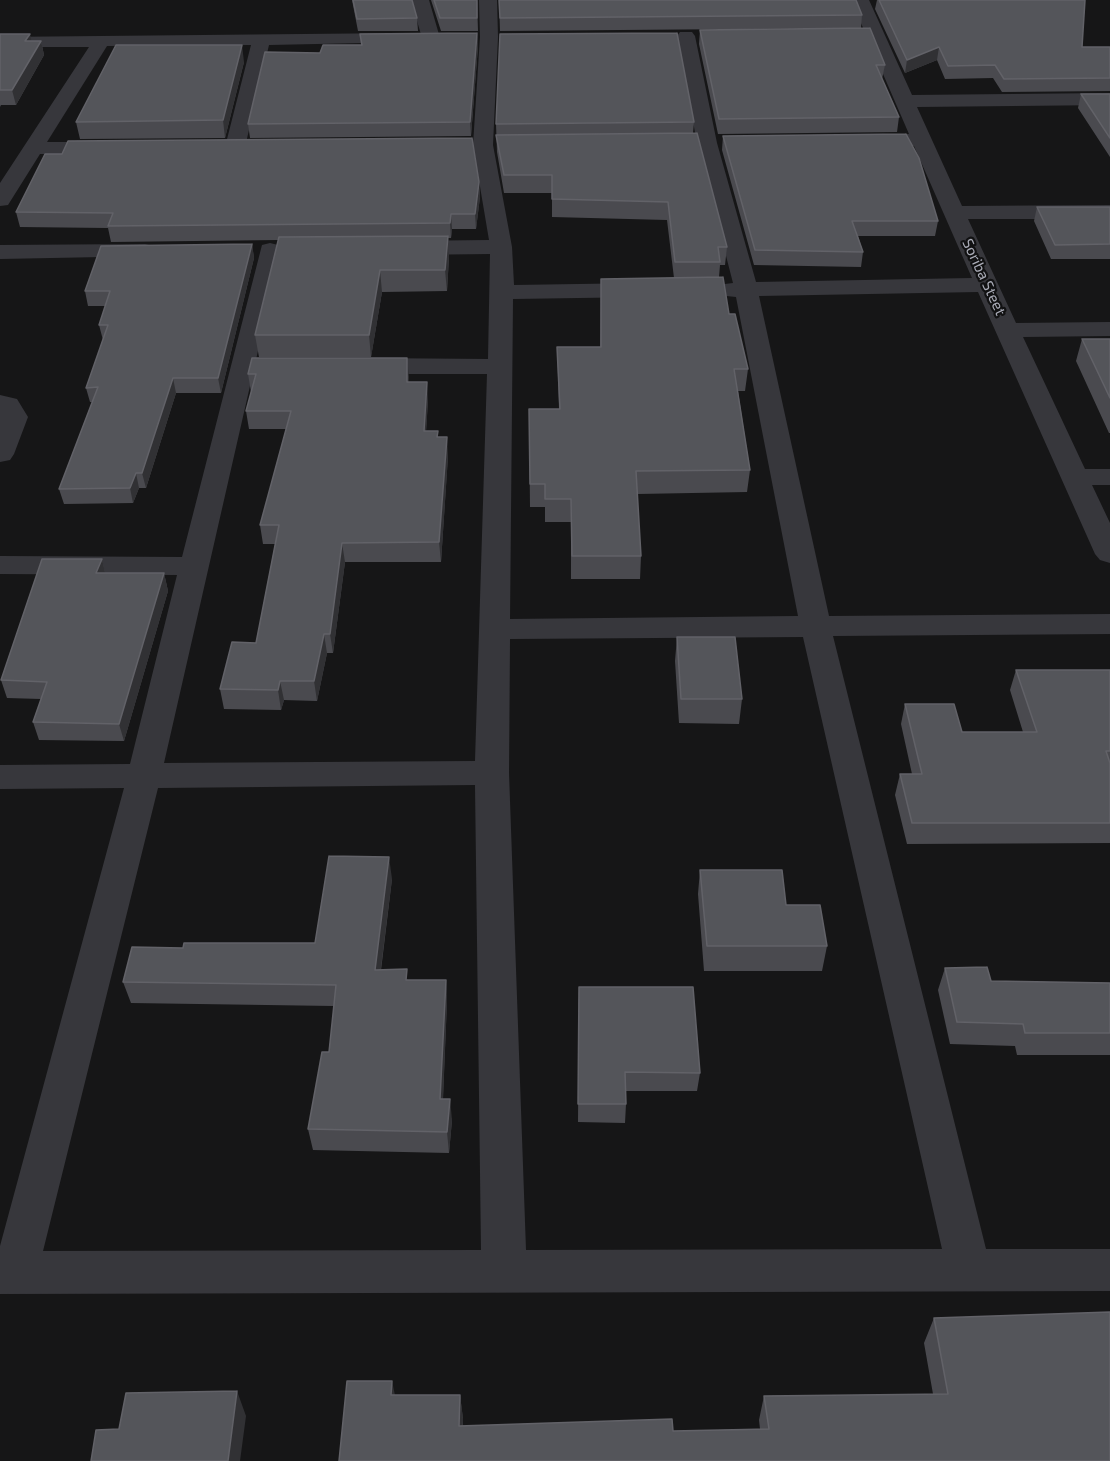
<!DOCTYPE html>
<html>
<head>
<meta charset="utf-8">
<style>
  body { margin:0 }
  canvas { display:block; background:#161617 }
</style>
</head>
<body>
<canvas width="1110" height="1461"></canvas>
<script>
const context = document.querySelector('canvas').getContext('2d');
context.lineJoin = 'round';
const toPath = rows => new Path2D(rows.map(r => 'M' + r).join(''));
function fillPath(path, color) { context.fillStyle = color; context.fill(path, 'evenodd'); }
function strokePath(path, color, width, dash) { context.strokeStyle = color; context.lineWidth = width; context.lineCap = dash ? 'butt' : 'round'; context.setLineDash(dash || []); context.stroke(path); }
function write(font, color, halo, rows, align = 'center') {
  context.font = font + ' "Exo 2",sans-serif'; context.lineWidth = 4.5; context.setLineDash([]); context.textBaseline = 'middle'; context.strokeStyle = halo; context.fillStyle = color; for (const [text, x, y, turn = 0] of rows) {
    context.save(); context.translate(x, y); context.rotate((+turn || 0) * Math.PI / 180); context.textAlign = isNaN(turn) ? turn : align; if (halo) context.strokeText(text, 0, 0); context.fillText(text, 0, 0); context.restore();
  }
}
const street = toPath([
  [411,0,429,0,440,38,437,42,425,42,422,38,411,0],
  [479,0,497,0,498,37,493,145,512,247,514,285,644,283,652,285,656,290,652,295,644,297,513,299,510,619,798,616,736,297,717,295,713,290,717,285,733,283,697,143,677,36,680,32,692,32,695,36,717,143,756,282,972,278,914,146,864,147,857,145,854,141,857,137,864,135,909,134,851,0,869,0,912,95,1110,93,1110,105,917,107,962,206,1110,205,1110,219,968,219,1016,323,1110,322,1110,336,1023,337,1085,469,1110,469,1110,485,1092,485,1110,523,1110,563,1100,560,1095,554,978,292,759,296,829,616,1110,614,1110,634,833,636,986,1249,1110,1249,1110,1291,0,1294,0,1246,124,788,0,789,0,765,130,764,177,575,0,574,0,556,182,557,262,245,270,243,278,245,281,250,164,763,475,761,487,374,364,374,355,371,351,366,355,361,364,358,488,359,490,254,404,255,396,253,393,248,396,243,404,241,489,240,473,145,480,37,479,0],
  [803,637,942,1249,526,1250,509,773,510,639,803,637],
  [475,785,481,1250,43,1251,158,788,475,785],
  [405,33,411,34,414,38,411,42,269,45,245,147,242,151,235,153,228,151,225,147,251,45,107,46,47,142,111,142,118,144,121,148,118,152,111,154,40,154,8,205,0,206,0,183,89,47,0,47,0,37,405,33],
  [145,244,153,246,156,251,153,256,0,259,0,245,145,244],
  [0,395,17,399,28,417,14,454,10,460,0,462,0,395]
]);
const wall = toPath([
  [352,0,412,0,417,18,418,31,358,31],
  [431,0,477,0,478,31,441,31],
  [499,0,862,15,861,28,500,31],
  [877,0,1085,0,1082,47,1110,47,1110,91,1002,92,993,78,945,79,937,60,905,73,875,9],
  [700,30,885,65,882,79,899,117,897,132,718,134,699,44],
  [477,33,478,46,471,136,250,138,248,124,320,53,361,45,360,34],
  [0,34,31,41,41,41,44,55,16,105,1,105,0,107],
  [244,62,225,138,80,139,76,122],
  [1081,94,1110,94,1110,157,1078,108],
  [694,122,693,133,727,247,725,265,720,265,719,277,729,314,748,369,745,391,738,391,750,470,747,492,637,494,641,556,640,579,571,579,571,522,545,522,545,507,530,507,529,409,559,409,557,347,600,347,601,279,674,278,667,220,552,217,552,193,504,193,497,152,496,124],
  [723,136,938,221,935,236,858,236,863,252,861,267,754,265,722,150],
  [479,182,480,197,476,229,452,229,451,238,448,238,449,257,447,291,382,292,371,357,259,357,255,335,278,240,111,242,108,228,20,227,16,212],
  [1037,207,1110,207,1110,259,1051,259,1034,221],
  [252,244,254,258,221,393,176,393,146,488,139,488,133,503,64,504,59,489,92,402,90,402,86,388,103,340,99,325,106,306,88,306,85,291],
  [1082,339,1110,339,1110,433,1109,433,1076,361],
  [407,358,408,382,428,400,426,431,438,437,448,456,441,562,345,562,333,653,327,653,317,701,284,700,281,710,224,709,220,689,256,643,275,544,263,544,260,525,286,429,249,429,246,411,251,392,248,374],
  [102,559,105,573,164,573,168,591,124,741,39,740,33,722,41,699,7,698,1,680],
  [677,637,742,699,739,724,679,723,675,661],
  [1016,670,1110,670,1110,843,907,844,895,795,900,774,912,774,901,724,905,704,962,732,1023,732,1010,690],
  [700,870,827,946,822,971,704,971,698,894],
  [392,879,381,970,408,980,446,980,447,1001,443,1099,452,1120,449,1153,313,1150,308,1129,329,1052,334,1006,131,1003,123,982,183,948,315,943],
  [945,968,991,981,1110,983,1110,1055,1017,1055,1015,1046,950,1044,938,990],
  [579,987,700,1073,697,1091,626,1091,626,1104,625,1123,578,1122],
  [934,1318,1110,1461,339,1461,395,1395,460,1395,463,1419,463,1426,673,1431,760,1429,759,1420,764,1396,933,1394,924,1343]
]);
const shadedWall = toPath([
  [477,33,478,46,471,136,470,122],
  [30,34,33,49,25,41],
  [41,41,44,55,16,105,12,90],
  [242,45,244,62,225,138,223,120],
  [939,47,937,60,905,73,907,60],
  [479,182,480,197,476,229,475,214],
  [451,214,452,229,451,238,450,223],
  [448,236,449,257,447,291,445,270],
  [252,244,254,258,221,393,218,378],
  [380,270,382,292,371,357,369,335],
  [407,358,409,377,408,401,407,382],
  [173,378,176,393,146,488,142,473],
  [427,382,428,400,425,450,424,431],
  [447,437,448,456,441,562,439,542],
  [136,473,139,488,133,503,130,488],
  [342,543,345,562,333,653,330,634],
  [102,559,106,577,96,573],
  [164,573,168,591,124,741,119,724],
  [324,634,327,653,317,701,314,681],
  [280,681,284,700,281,710,278,690],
  [389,857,392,879,378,991,375,970],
  [446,980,447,1001,442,1119,440,1099],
  [450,1099,452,1120,449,1153,447,1132],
  [392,1381,397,1405,391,1395],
  [237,1391,246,1416,240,1461,228,1461],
  [460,1395,463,1419,462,1449,459,1426]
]);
const building = toPath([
  [353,0,412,0,417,18,357,19,353,0],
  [434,0,477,0,477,18,440,18,434,0],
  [499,0,856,0,862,15,500,18,499,0],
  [879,0,1085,0,1082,47,1110,47,1110,78,1004,79,995,65,948,66,939,47,907,60,879,0],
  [870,28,885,65,876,65,899,117,719,119,700,30,870,28],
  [477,33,470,122,248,124,265,52,320,53,323,45,362,45,360,34,477,33],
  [677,33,694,122,496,124,500,34,677,33],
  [0,34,30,34,25,41,41,41,12,90,0,90,0,34],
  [116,45,242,45,223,120,76,122,116,45],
  [1081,94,1110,94,1110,138,1081,94],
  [697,133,727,247,718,247,720,262,675,262,668,202,552,199,552,175,504,175,496,135,697,133],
  [906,134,919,158,938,221,852,221,863,252,755,250,723,136,906,134],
  [472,138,479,182,475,214,451,214,450,223,108,226,113,213,16,212,45,154,62,154,68,141,472,138],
  [1037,207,1110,207,1110,244,1055,245,1037,207],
  [448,236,445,270,380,270,369,335,255,335,279,237,448,236],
  [252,244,218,378,173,378,142,473,136,473,130,488,59,489,98,387,86,388,108,325,99,325,110,291,85,291,101,246,252,244],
  [723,277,729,314,735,314,748,369,734,369,750,470,636,471,641,556,572,556,571,499,545,499,545,484,530,484,529,409,560,409,557,347,601,347,601,279,723,277],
  [1082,339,1110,339,1110,398,1082,339],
  [252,358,407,358,407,382,427,382,424,431,438,431,437,437,447,437,439,542,342,543,330,634,324,634,314,681,280,681,278,690,220,689,232,642,256,643,279,525,260,525,291,411,246,411,256,374,248,374,252,358],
  [42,559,102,559,96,573,164,573,119,724,33,722,47,682,1,680,42,559],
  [677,637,735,637,742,699,681,699,677,637],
  [1016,670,1110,670,1110,751,1106,751,1110,763,1110,823,912,823,900,774,922,774,905,704,954,704,962,732,1037,732,1016,670],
  [329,856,389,857,375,970,407,969,406,980,446,980,440,1099,450,1099,447,1132,308,1129,322,1052,329,1052,336,985,123,982,132,947,183,948,184,943,315,943,329,856],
  [700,870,782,870,786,905,820,905,827,946,707,946,700,870],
  [987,967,991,981,1110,983,1110,1033,1025,1033,1023,1024,957,1022,945,968,987,967],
  [579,987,693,987,700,1073,625,1072,626,1104,578,1104,579,987],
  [1110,1312,1110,1461,339,1461,347,1381,392,1381,391,1395,460,1395,459,1426,672,1419,673,1431,769,1429,764,1396,948,1394,934,1318,1110,1312],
  [237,1391,228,1461,91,1461,96,1430,119,1429,126,1393,237,1391]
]);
const farStreetnames = [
  ["Soriba Steet",984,277,65]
];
fillPath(street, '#37373c');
fillPath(wall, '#4a4a4f');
fillPath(shadedWall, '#313134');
fillPath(building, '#54555a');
strokePath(building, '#626268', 1.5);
write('15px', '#a9abb6', '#111112', farStreetnames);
</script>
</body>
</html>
